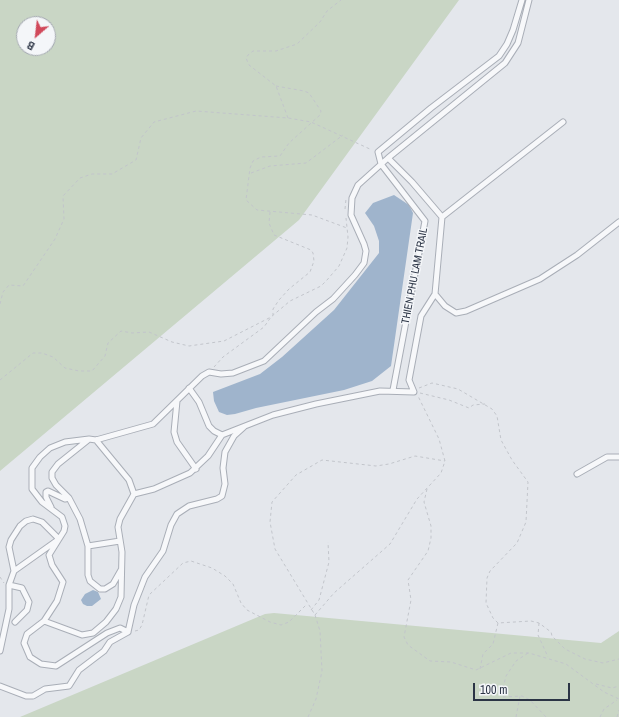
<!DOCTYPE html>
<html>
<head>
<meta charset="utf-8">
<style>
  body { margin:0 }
  #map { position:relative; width:619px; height:717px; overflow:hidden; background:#e4e7ec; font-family:"Archivo Narrow",sans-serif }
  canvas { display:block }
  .north { position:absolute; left:16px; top:16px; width:40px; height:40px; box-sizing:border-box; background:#f4f6f9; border:1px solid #a4a8b1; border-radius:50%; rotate:208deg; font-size:11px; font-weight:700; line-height:16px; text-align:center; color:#2b3445 }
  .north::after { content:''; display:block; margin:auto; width:14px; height:18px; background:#d1495b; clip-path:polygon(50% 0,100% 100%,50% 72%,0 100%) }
  .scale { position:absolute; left:473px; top:683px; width:97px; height:18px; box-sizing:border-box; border:2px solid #2b3445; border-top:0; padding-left:5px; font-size:12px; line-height:14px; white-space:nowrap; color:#2b3445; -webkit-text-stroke:3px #f4f6f9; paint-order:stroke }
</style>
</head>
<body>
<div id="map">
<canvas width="619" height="717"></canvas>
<div class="north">B</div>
<div class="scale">100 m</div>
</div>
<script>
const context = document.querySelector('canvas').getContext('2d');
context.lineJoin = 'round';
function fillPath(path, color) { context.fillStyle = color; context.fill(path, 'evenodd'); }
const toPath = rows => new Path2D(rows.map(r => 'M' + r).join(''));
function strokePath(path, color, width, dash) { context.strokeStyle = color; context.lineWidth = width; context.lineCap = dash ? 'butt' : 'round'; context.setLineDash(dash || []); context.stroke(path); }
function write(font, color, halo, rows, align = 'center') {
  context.font = font + ' "Archivo Narrow",sans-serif'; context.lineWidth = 3; context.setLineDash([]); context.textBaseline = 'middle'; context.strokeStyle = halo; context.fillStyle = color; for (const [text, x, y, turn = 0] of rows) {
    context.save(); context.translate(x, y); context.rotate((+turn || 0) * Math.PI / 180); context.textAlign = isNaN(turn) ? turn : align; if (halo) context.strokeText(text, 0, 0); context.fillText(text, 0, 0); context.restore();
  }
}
const green = toPath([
  [0,0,459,0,299,220,0,471],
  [24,24,48,24,48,48,24,48],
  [274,613,601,643,619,631,619,717,20,717,265,614]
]);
const water = toPath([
  [394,195,409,205,413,213,391,366,372,381,344,390,256,408,235,414,227,415,219,412,214,401,213,392,260,374,282,357,334,310,379,253,379,241,374,226,365,213,373,203],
  [93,590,98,592,101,599,92,606,87,606,83,604,81,600,85,594]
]);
const path = toPath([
  [276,86,304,91,309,93,321,111,320,115,289,143,280,156,261,157,253,161,250,168,246,200,257,210,312,215,347,228],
  [288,118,276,86,249,65,246,58,248,55,253,51,276,51,297,44,320,22,327,11,341,0],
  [251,173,270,166,306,163,343,135],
  [345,209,346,199],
  [270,212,269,223,274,235,311,250,313,253,314,261,310,272,289,289,279,300,273,309,273,315],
  [0,304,3,292,9,285,23,286,55,239,64,219,63,196,80,178,92,174,112,174,136,160,141,138,154,122,196,111,288,118,311,122,372,150],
  [214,367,223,357,264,327,271,317],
  [0,380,33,353,42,353,53,357,65,368,79,371,92,371,105,356,108,343,121,331,132,333,149,332,172,342,189,346,224,341,271,317,290,301,321,286,327,280,339,266,347,248,348,237,346,218],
  [419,388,432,383,458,389,492,409,497,416,501,440,512,460,528,482,526,522,517,543,490,571,487,578,486,603,493,618,498,623,531,621,539,623,551,632,552,636,565,649,585,659,603,663,619,659],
  [420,393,449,400,469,408,473,405,485,404],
  [427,489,424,502,431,526,431,538,428,551,408,580,411,600,404,637,408,645,430,661,451,662,476,670,511,653,529,653,566,664,604,692,619,699],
  [0,577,4,583],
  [311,610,319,600,329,562,328,542],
  [315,615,334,593,390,544,417,499,441,473,445,461,439,439,418,396],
  [539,623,538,635,548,657],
  [135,631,139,630,142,625,149,595,183,563,191,561,212,568,225,576,233,584,241,603,247,610,270,622,281,625,289,622,307,604],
  [528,653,516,661,506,676,502,692,503,697,522,696,530,700,546,717],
  [480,669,483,654,493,644,498,623],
  [596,684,612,688,619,686],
  [308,717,316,699,322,671,320,631,315,615,275,549,270,522,272,502,296,475,322,460,376,466,389,464,415,456,445,461],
  [516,717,520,696],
  [600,717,604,709,617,700],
  [617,717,619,710]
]);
const street = toPath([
  [388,158,412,182,442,217,435,294,445,306,456,313,466,311,540,279,577,255,619,222],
  [442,217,563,122],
  [189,388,199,402,209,426,214,431,222,435],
  [393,390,425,221,381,164,378,152,431,108,499,56,507,44,513,30,522,0],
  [177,401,174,432,177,442,196,469],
  [88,440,58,464,52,472,52,478,56,485,69,498,80,519,88,546,88,575,90,581,100,589,105,589,113,584,121,570],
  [96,440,129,480,134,494],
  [577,474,607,457,619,457],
  [51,507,46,497,46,492,48,491,65,499,69,498],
  [88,546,120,541],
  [14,571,59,539,64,531,65,526,62,517,42,502,32,489,32,468,40,457,50,448,65,442,89,439,96,440,153,424,202,376,209,372,221,374,233,373,264,361,316,312,333,299,355,275,364,263,366,251,364,244,351,215,352,198,358,185,388,158,505,63,518,43,529,0],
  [9,585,22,588,29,602,27,610,15,622],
  [44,621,82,635,93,633,106,622,116,609,121,597,122,552,118,527,120,519,134,494,154,489,190,473,208,456,222,435,273,415,316,404,380,391,414,392,409,380,421,316,435,294],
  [128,632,134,605,145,577,163,551,171,525,177,514,189,506,217,499,222,496,225,484,223,468,225,452,234,436,244,427],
  [0,651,9,609,9,585,14,571,9,547,11,540,20,526,26,521,33,519,42,522,59,539,49,555,52,565,63,582,57,601,44,621,27,634,24,643,30,657,41,664,56,666,107,633,120,628,128,632],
  [0,686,26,696,33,696,45,689,69,686,79,670,104,651,110,642,128,632]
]);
const streetNames = [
  ["THIEN PHU LAM TRAIL",415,276,-79]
];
fillPath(green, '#c9d6c5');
fillPath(water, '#9fb4cc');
strokePath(street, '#a9aeb7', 7);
strokePath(path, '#c2c5cb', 1, [3, 3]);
strokePath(street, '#f7f8fa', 5);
write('11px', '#2b3445', '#f4f6f9', streetNames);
</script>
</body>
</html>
